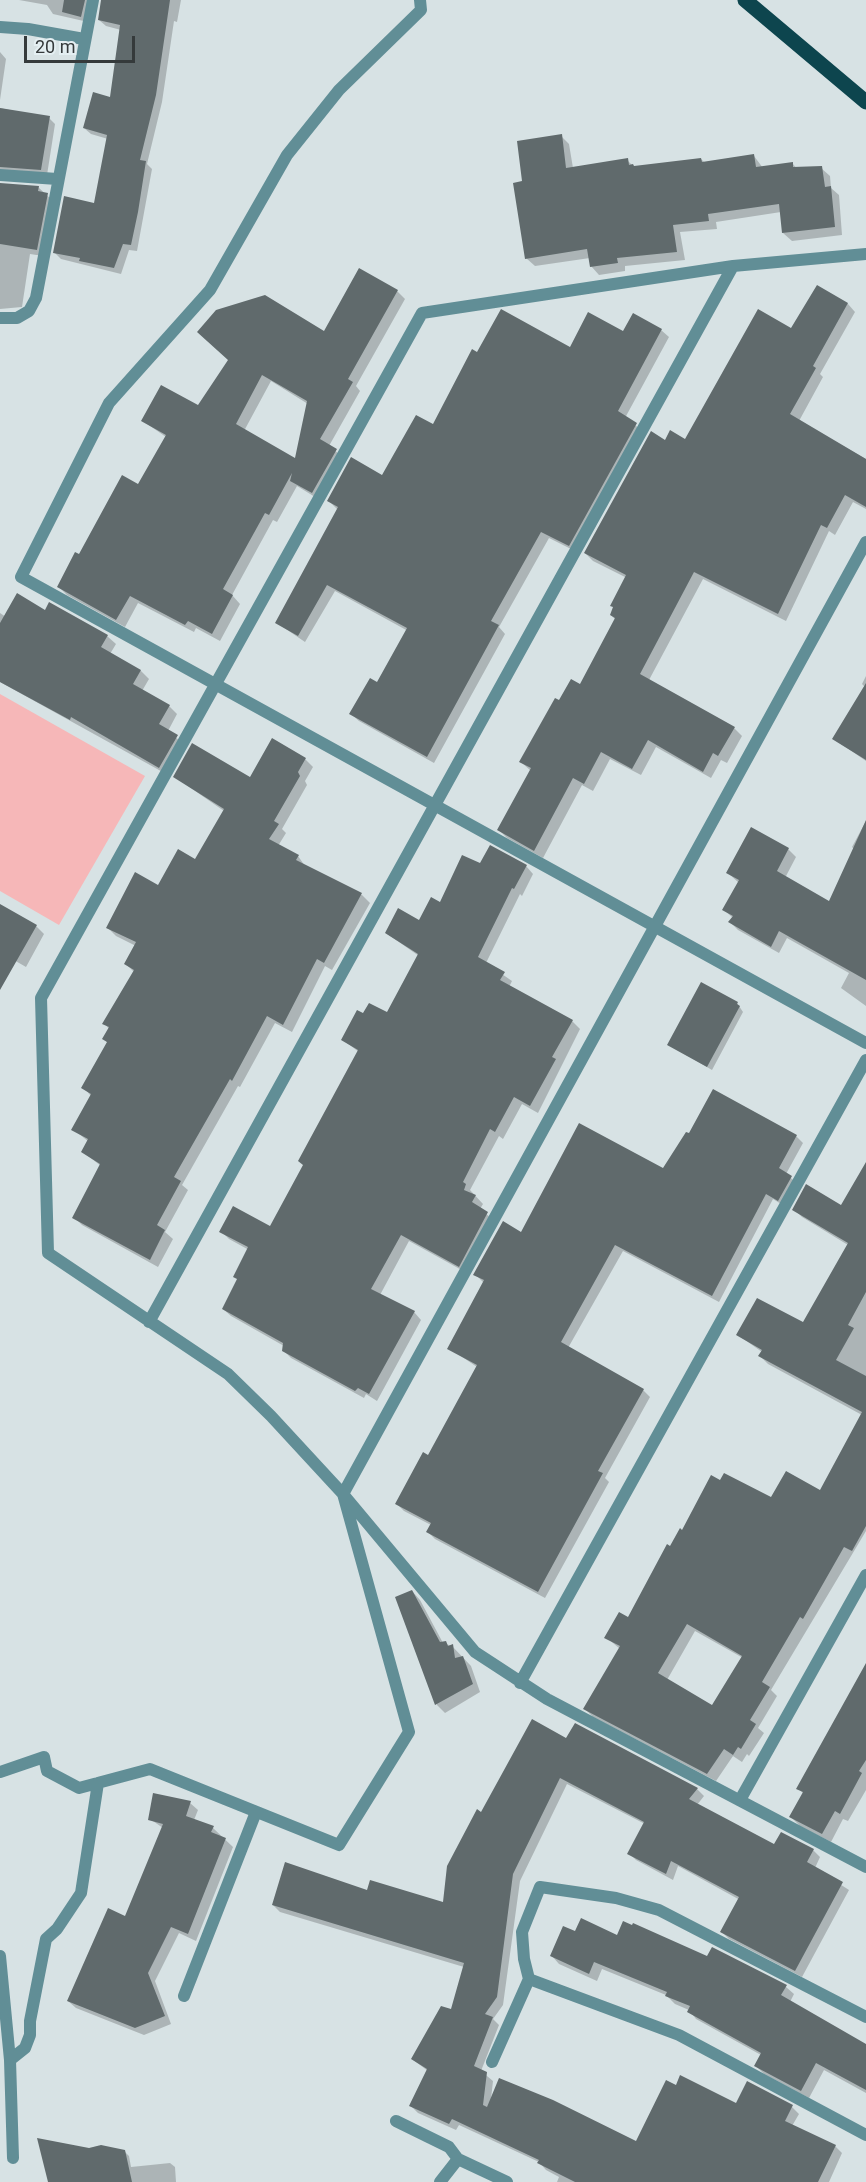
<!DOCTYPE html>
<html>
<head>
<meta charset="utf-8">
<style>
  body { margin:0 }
  #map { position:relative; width:866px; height:2182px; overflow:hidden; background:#d7e2e4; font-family:Roboto,sans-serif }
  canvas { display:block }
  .scale { position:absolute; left:24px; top:36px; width:111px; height:27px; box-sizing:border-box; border:3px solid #353a3b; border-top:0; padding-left:8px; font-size:18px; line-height:21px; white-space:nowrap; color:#353a3b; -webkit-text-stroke:4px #e4eff2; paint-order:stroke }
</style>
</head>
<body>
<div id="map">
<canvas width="866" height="2182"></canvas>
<div class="scale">20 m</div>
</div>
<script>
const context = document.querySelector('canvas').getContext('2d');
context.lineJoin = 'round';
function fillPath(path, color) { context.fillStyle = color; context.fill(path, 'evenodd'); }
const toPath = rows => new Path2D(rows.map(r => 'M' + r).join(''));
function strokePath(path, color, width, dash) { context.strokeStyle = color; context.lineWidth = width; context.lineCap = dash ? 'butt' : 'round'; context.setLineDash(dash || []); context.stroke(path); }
const green = toPath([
  [0,694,145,776,59,925,0,891]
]);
const shadow = toPath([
  [19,0,96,0,88,22,53,14,47,5],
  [102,0,181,0,177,22,174,21,162,102,147,164,152,169,137,251,129,250,121,274,61,259,55,253,95,205,108,139,91,134,84,128,111,99,121,30,106,26,99,20],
  [0,52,6,59,0,100],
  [0,108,49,118,55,124,47,175,0,179],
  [561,136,569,144,573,168,627,160,635,168,701,159,705,163,754,156,763,168,793,164,797,169,821,168,830,176,831,188,839,195,842,235,792,241,783,233,781,212,716,222,717,229,680,232,685,260,625,266,625,271,599,275,591,266,590,258,535,266,526,258,524,183],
  [0,185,38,187,53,201,43,256,30,254,22,307,0,309],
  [360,270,397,291,405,299,356,386,360,391,329,446,344,458,320,500,297,486,277,522,273,520,232,595,240,604,220,641,196,628,194,632,138,603,125,627,67,595,59,587,79,556,139,487,166,437,143,421,198,407,324,333],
  [271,381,308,404,296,460,244,431],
  [818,287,848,304,855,312,820,374,823,377,799,421,866,459,866,509,853,502,835,535,829,531,786,621,703,579,649,680,734,728,742,736,727,763,721,760,711,778,656,747,641,775,610,759,593,791,582,785,543,858,507,838,499,830,531,771,521,762,560,702,581,686,616,620,611,615,627,578,593,561,585,553,665,442,686,441,792,330],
  [661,330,669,337,625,418,643,431,577,552,549,538,499,627,505,634,434,763,359,721,351,714,377,684,408,631,335,591,305,642,277,623,338,510,329,501,382,477,433,426,477,354,570,349,624,333],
  [46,612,107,636,116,644,110,654,141,671,149,679,142,691,169,706,177,714,168,731,185,745,168,775,0,682,0,613,6,617],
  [866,676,866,761,834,739,865,687,862,684],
  [305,759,313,767,305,781,307,785,282,829,286,833,278,846,298,856,305,866,362,895,370,903,332,970,325,966,292,1032,275,1023,240,1087,238,1086,182,1185,188,1190,165,1232,173,1239,158,1267,82,1225,74,1217,101,1166,83,1152,89,1142,73,1129,91,1096,83,1087,108,1043,104,1039,109,1029,104,1023,134,972,126,964,136,946,116,936,108,928,196,861,224,811,175,777,250,779],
  [866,821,866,1006,841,988,849,973,787,938,779,953,738,930,730,922,733,918,724,910,739,883,728,873,788,849,796,857,785,878,829,903,854,849,852,847],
  [480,865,526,866,533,874,522,896,520,894,486,963,512,981,509,987,572,1021,580,1029,538,1113,522,1104,503,1139,499,1136,470,1190,483,1204,480,1209,495,1221,467,1273,409,1241,380,1295,414,1312,421,1320,377,1401,366,1394,364,1398,291,1358,283,1350,284,1346,231,1316,223,1309,239,1280,249,1250,229,1239,221,1231,270,1228,304,1166,359,1052,343,1040,364,1015,388,1014,419,956,386,933,419,922],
  [0,906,36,926,44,934,26,967,0,952],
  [737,1003,743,1012,712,1070,669,1045],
  [796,1136,803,1143,786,1174,798,1184,786,1207,773,1199,719,1302,623,1251,568,1348,643,1390,650,1397,605,1478,609,1482,545,1598,435,1539,428,1532,431,1525,404,1511,397,1504,429,1457,477,1367,449,1348,484,1283,475,1274,521,1234,664,1170],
  [866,1165,866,1531,771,1690,777,1696,758,1728,764,1733,749,1756,747,1754,742,1762,733,1756,716,1781,593,1717,585,1709,620,1649,606,1637,628,1619,670,1548,683,1532,771,1499,820,1492,862,1415,768,1364,760,1356,762,1352,738,1335,803,1324,848,1245,802,1217,794,1209,842,1207],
  [695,1631,743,1658,713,1707,667,1680],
  [412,1591,420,1600,443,1643,452,1646,471,1666,480,1692,445,1713,437,1705,396,1598],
  [866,1700,866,1790,848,1821,843,1819,831,1842,800,1826,791,1817,804,1794,798,1788],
  [567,1740,697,1789,704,1796,697,1805,775,1846,813,1850,820,1857,815,1868,849,1890,802,1977,729,1939,722,1932,740,1900,678,1866,673,1880,636,1860,629,1853,645,1824,567,1784,520,1881,503,2005,493,2019,499,2025,481,2071,493,2081,491,2099,637,2143,737,2106,792,2107,799,2114,792,2126,835,2146,842,2153,829,2182,557,2182,559,2177,546,2170,539,2162,459,2125,456,2130,418,2113,411,2106,428,2071,412,2059,452,2010,464,1967,280,1912,273,1905,368,1892,444,1904,482,1814],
  [190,1803,198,1810,194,1820,213,1828,233,1847,196,1941,179,1933,155,1981,171,2024,144,2035,76,2008,68,2001,126,1918,163,1828,150,1819],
  [576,1933,618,1937,707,1958,786,1987,794,1994,790,2002,866,2045,866,2093,824,2070,809,2098,764,2074,756,2066,761,2055,696,2019,689,2010,675,2004,666,1995,602,1969,597,1981,559,1964,552,1956],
  [124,2151,129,2156,131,2167,170,2163,175,2167,176,2182,50,2182]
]);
const building = toPath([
  [64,0,85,0,81,17,62,12],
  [101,0,170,0,156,95,140,160,146,161,138,212,131,245,123,244,114,268,79,261,80,258,53,253,64,196,94,203,107,135,83,128,93,92,110,97,120,25,98,20],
  [0,108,50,116,41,170,0,167],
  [562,134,566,168,628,158,629,165,633,164,634,166,701,158,702,162,754,154,756,167,793,162,793,167,822,166,825,187,831,186,835,227,782,233,779,204,708,214,709,221,673,225,677,252,617,258,618,263,590,267,587,249,525,259,513,183,522,181,517,141],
  [0,183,39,186,38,191,48,193,37,250,0,244],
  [359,268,398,290,348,379,353,382,320,439,337,449,312,493,290,481,292,473,269,515,265,513,223,589,233,595,212,634,188,621,185,625,130,596,116,620,57,587,75,552,79,554,122,475,138,484,166,435,141,421,161,385,198,405,228,360,197,332,216,310,265,295,324,331],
  [262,375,307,401,295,458,236,424],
  [817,285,848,303,813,366,816,368,790,414,866,459,866,507,845,495,827,528,821,525,778,614,694,572,640,674,735,727,718,756,713,753,703,772,648,740,632,769,601,752,584,784,573,778,534,851,497,830,531,768,519,762,555,698,559,700,571,679,580,684,615,618,610,615,613,607,610,606,626,575,584,553,651,431,665,440,670,430,685,439,758,309,791,328],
  [501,309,570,347,588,312,623,331,633,313,662,329,618,411,637,423,569,546,541,532,491,621,499,625,427,757,349,714,370,678,377,682,407,628,327,585,298,636,275,623,338,507,327,501,351,457,382,475,416,415,433,424,472,349,477,352],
  [17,593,45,610,49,602,108,635,101,647,141,670,133,684,170,705,159,724,178,735,159,768,71,717,70,720,0,682,0,623],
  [866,683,866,760,832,739],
  [272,738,306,758,298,772,300,776,274,821,279,824,269,839,299,855,296,860,362,893,324,963,317,959,283,1025,267,1016,232,1081,230,1079,174,1177,181,1181,157,1225,165,1230,150,1260,72,1218,100,1164,81,1152,88,1139,71,1130,91,1094,81,1088,107,1042,102,1039,109,1027,102,1024,134,970,124,964,136,942,106,928,135,872,158,885,178,849,195,859,224,809,173,777,192,743,250,777],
  [866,820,866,980,779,931,771,947,728,922,733,916,722,910,739,880,726,873,751,827,789,848,777,871,829,901],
  [490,845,527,865,514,889,512,888,478,957,505,972,500,980,573,1020,552,1057,556,1059,530,1106,514,1097,495,1132,490,1129,463,1182,466,1184,464,1190,476,1195,472,1202,488,1212,459,1267,401,1235,371,1289,415,1311,369,1394,358,1388,355,1391,282,1351,283,1343,222,1309,237,1279,233,1277,248,1247,219,1232,233,1206,270,1226,303,1165,298,1161,358,1050,341,1040,357,1010,363,1013,369,1003,387,1012,418,954,385,933,398,908,419,920,431,897,440,902,462,855,480,863],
  [0,904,37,925,0,990],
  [701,982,738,1002,737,1004,740,1006,707,1067,667,1045],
  [713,1089,797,1135,779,1168,792,1176,778,1201,766,1194,712,1296,615,1245,561,1342,644,1389,598,1471,603,1473,538,1592,426,1532,431,1523,395,1504,423,1452,428,1455,477,1365,447,1349,484,1280,473,1275,503,1221,521,1232,579,1123,663,1168,686,1132,689,1133],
  [866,1162,866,1292,848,1325,854,1328,836,1360,866,1376,866,1526,852,1551,844,1547,803,1619,800,1617,762,1682,770,1687,750,1720,756,1724,741,1749,738,1747,733,1755,724,1749,707,1774,583,1709,620,1646,604,1638,619,1612,628,1617,667,1544,670,1546,680,1528,682,1530,711,1475,720,1480,724,1473,771,1497,786,1471,820,1490,862,1412,758,1356,762,1350,736,1335,757,1298,803,1322,848,1243,792,1210,806,1184,841,1205],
  [687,1624,742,1656,712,1705,658,1673],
  [412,1590,440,1642,446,1641,448,1646,453,1644,455,1658,463,1656,473,1684,435,1705,395,1597],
  [866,1663,866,1760,859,1771,862,1773,840,1814,835,1811,822,1834,789,1817,803,1792,796,1789],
  [532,1719,566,1738,575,1723,698,1788,689,1799,774,1844,781,1832,814,1849,807,1862,843,1882,795,1971,720,1932,739,1897,671,1861,666,1874,627,1854,644,1822,560,1778,513,1874,497,1997,485,2014,493,2017,474,2066,487,2072,483,2105,487,2107,499,2078,553,2100,636,2141,666,2080,676,2085,680,2075,736,2103,747,2081,793,2105,785,2121,836,2145,818,2182,575,2182,537,2163,539,2160,452,2119,449,2124,409,2106,427,2069,411,2059,441,2006,451,2009,464,1963,272,1905,285,1862,367,1890,370,1880,443,1902,447,1866,477,1809,481,1812],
  [153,1793,191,1801,186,1816,214,1826,211,1832,226,1838,188,1934,171,1927,148,1973,165,2016,135,2028,67,2001,108,1908,125,1916,163,1824,148,1820],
  [581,1918,617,1935,623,1921,632,1925,633,1923,707,1956,712,1947,787,1985,781,1995,866,2044,866,2090,816,2063,801,2091,754,2066,761,2053,687,2012,690,2006,665,1996,667,1992,594,1962,589,1974,550,1956,563,1926,575,1931],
  [37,2138,89,2148,101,2145,125,2150,132,2182,48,2182]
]);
const minor = toPath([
  [420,0,421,10,339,90,287,155,210,290,109,403,21,577,866,1043],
  [0,27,28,29,84,39],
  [0,175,57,179],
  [866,254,733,266,422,313,41,998,48,1253,228,1374,271,1416,343,1494,475,1652,547,1699,866,1867],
  [0,318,17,318,29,311,36,298,93,0],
  [149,1322,733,266],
  [520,1683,866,1060],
  [0,1772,44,1757,47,1771,79,1788,150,1769,339,1845,409,1732,343,1494,866,542],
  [740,1800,866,1575],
  [0,1956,10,2060,13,2158],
  [529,1979,679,2035,866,2135],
  [184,1996,256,1812],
  [10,2060,25,2048,30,2035,30,2021,46,1939,57,1929,81,1893,98,1783],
  [492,2062,529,1979,524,1959,522,1932,540,1887,616,1898,659,1910,866,2017],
  [396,2121,449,2147,458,2159],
  [440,2182,458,2159,507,2182]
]);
const primary = toPath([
  [745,0,866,102]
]);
fillPath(green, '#f6b7b8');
fillPath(shadow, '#0003');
fillPath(building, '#606a6c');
strokePath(minor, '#618e96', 12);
strokePath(primary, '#0d454e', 15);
</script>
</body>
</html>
